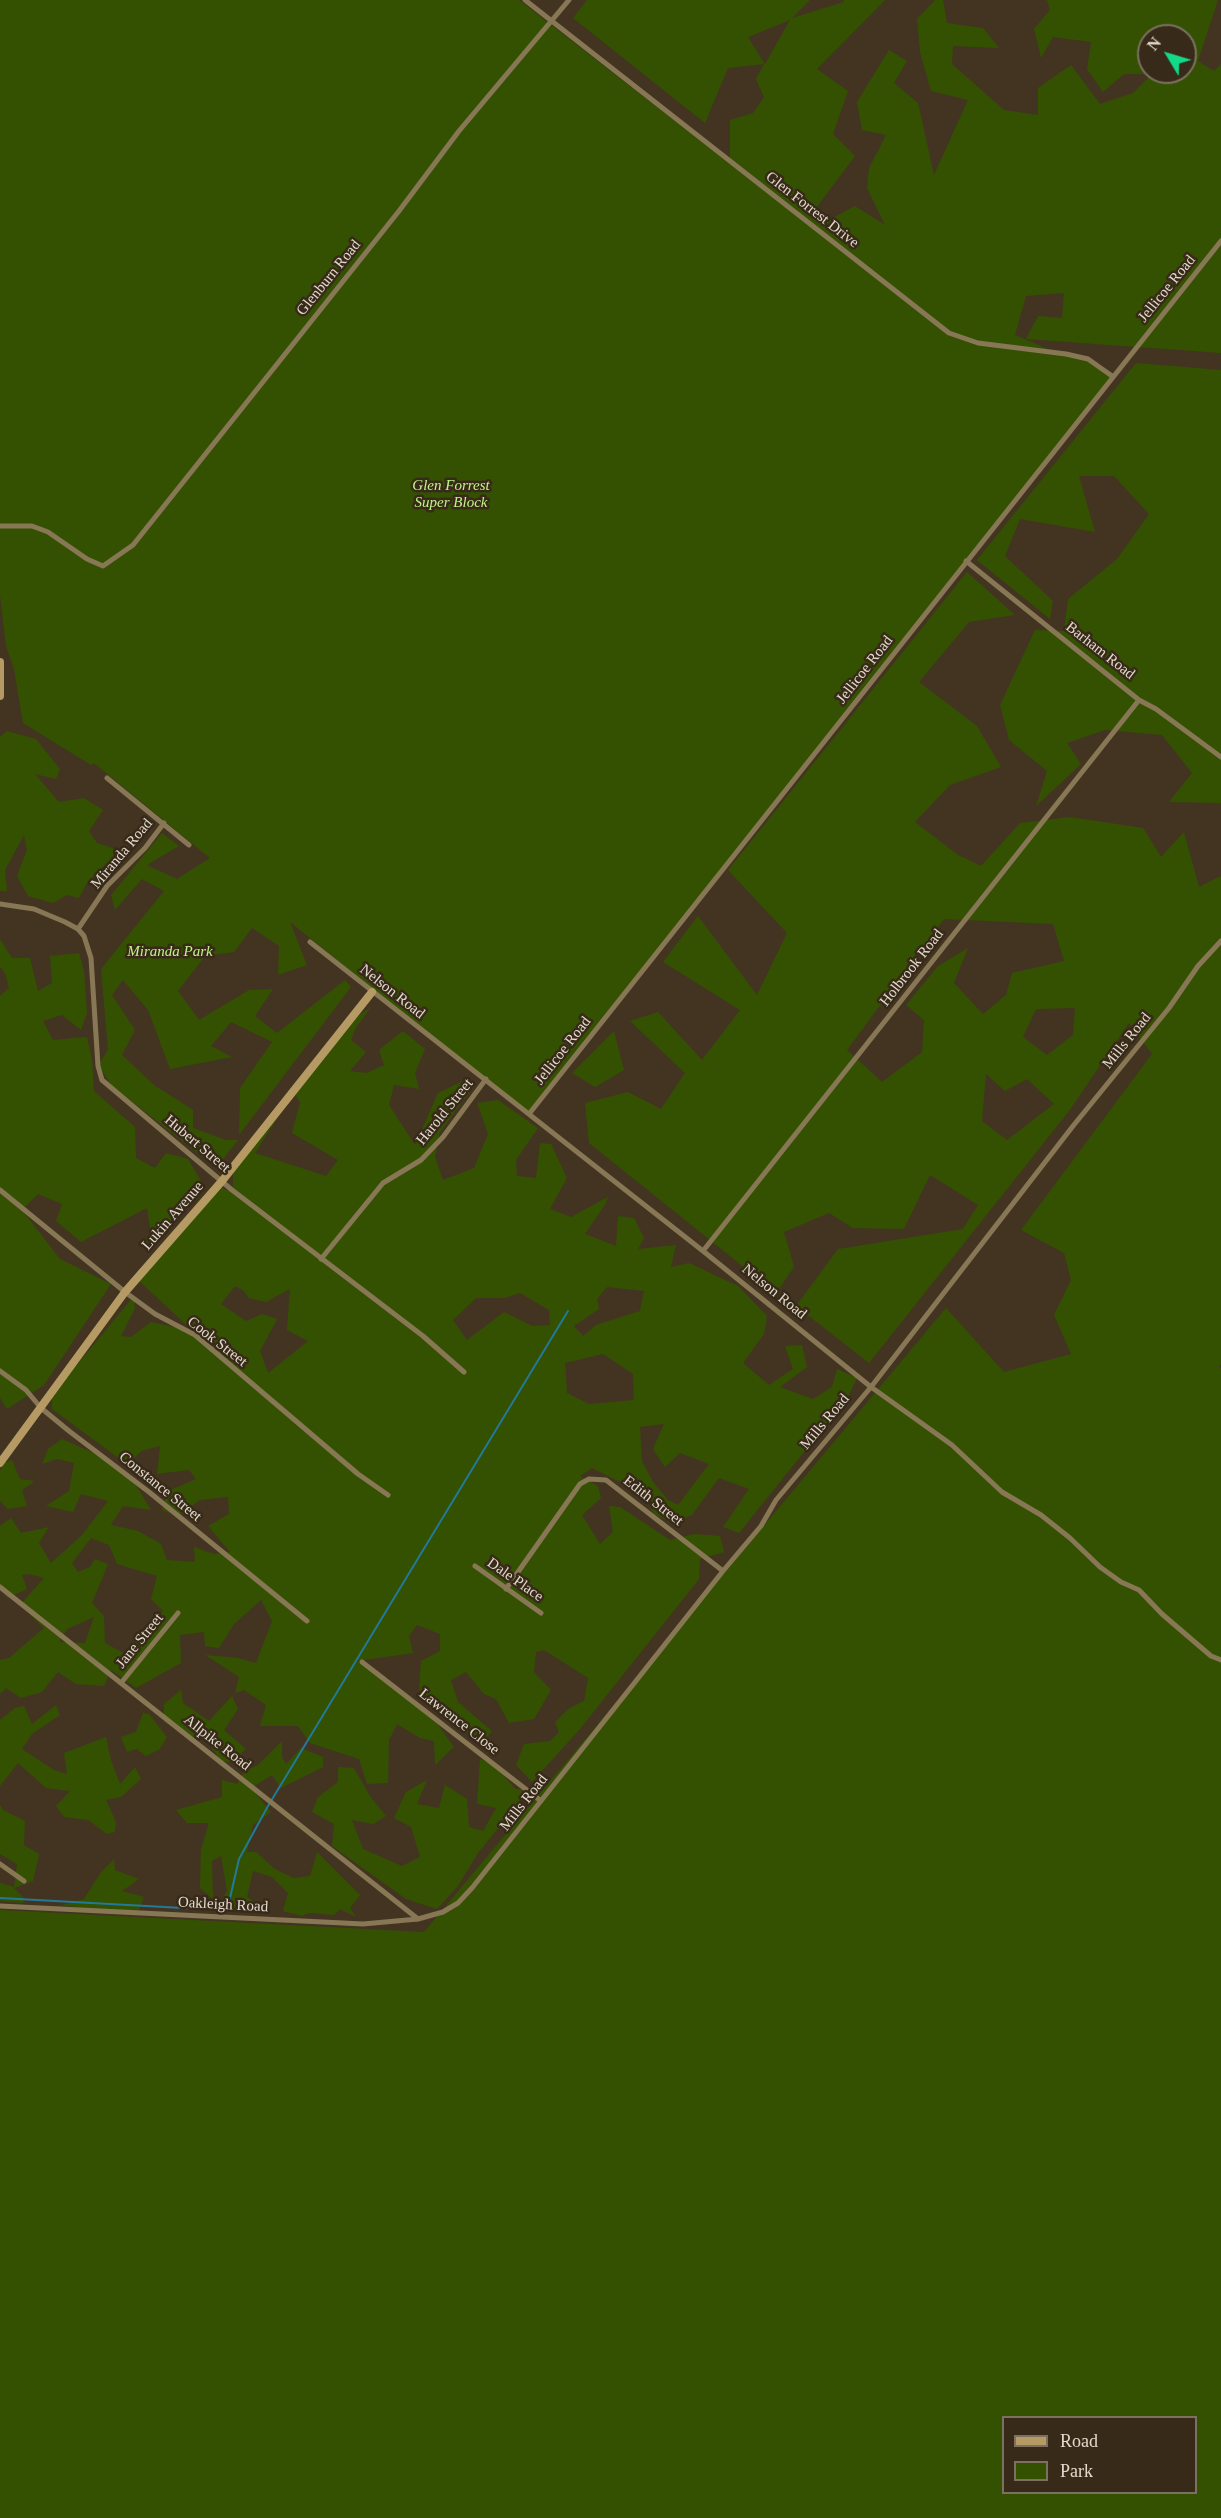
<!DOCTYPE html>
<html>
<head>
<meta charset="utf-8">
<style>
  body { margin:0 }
  #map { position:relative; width:1221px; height:2518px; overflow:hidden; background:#433421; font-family:"Times New Roman",serif }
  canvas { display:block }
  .legend { position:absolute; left:1002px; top:2416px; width:195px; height:78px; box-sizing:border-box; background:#382a18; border:2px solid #7c7061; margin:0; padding:8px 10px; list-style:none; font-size:18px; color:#e3dace }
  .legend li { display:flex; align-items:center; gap:12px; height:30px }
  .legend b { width:30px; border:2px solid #7c7061 }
  .north { position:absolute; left:1137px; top:24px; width:60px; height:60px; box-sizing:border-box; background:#382a18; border:2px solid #7c7061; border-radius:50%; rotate:308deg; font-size:16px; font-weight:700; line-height:24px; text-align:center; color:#e3dace }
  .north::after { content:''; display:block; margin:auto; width:21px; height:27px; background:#13d98a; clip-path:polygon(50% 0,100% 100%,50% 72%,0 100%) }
</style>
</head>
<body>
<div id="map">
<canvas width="1221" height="2518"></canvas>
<ul class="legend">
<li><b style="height:8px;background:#b59a63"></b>Road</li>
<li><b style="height:16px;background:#345102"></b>Park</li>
</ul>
<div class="north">N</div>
</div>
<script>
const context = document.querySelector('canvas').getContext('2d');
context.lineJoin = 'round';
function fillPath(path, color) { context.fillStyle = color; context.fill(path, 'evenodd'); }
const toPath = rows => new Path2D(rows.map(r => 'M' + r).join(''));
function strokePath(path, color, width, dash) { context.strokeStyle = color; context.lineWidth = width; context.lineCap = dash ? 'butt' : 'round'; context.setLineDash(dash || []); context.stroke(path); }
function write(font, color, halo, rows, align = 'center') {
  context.font = font + ' "Times New Roman",serif'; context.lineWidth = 5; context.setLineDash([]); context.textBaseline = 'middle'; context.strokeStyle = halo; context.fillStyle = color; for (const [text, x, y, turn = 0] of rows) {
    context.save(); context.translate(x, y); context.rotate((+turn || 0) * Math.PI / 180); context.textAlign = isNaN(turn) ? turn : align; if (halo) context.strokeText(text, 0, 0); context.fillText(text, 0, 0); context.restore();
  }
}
const green = toPath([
  [0,0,519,0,730,164,730,120,753,113,764,97,756,79,764,64,728,68,705,123,573,18,587,0,810,0,792,18,844,2,844,0,885,0,817,69,848,91,833,134,855,156,816,208,825,222,855,206,885,225,867,188,869,168,886,135,862,130,857,102,889,50,907,61,894,83,918,103,934,175,968,100,931,91,920,52,917,19,935,0,943,0,947,23,983,28,999,48,953,46,952,64,1004,110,1038,115,1038,88,1071,65,1100,104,1133,93,1152,74,1124,74,1103,92,1087,69,1091,42,1053,37,1041,58,1034,29,1050,10,1047,0,1218,0,1198,61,1214,71,1221,64,1221,353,1026,339,1038,316,1062,318,1064,293,1026,296,1015,335,1057,353,1088,359,1112,376,529,1114,290,922,307,965,278,975,279,946,252,928,234,952,205,956,178,991,199,1020,249,990,273,989,255,1016,277,1033,345,980,351,987,239,1135,240,1088,272,1042,231,1022,211,1046,232,1057,170,1069,148,1010,123,980,112,995,135,1030,122,1055,154,1085,193,1110,193,1128,226,1140,238,1140,220,1163,204,1158,111,1085,99,1065,108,1049,101,969,164,891,142,879,115,910,111,895,162,833,179,846,147,865,177,879,210,858,94,763,91,765,23,723,14,669,6,646,0,595],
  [790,20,765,64,764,63,748,37],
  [1149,36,1185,36,1185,72,1149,72],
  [1136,363,1221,370,1221,803,1169,802,1192,773,1162,735,1105,730,1067,743,1081,764,1036,806,1047,771,1009,740,1000,705,1035,630,1064,631,1068,599,1117,559,1149,514,1114,476,1079,476,1095,532,1020,519,1005,556,1053,601,1050,619,977,560],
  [967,572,1015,615,969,622,919,682,977,726,1001,767,950,785,915,822,958,855,981,866,1020,823,1070,817,1143,828,1161,857,1184,832,1199,887,1221,876,1221,1365,1219,1365,1221,1369,1221,2518,0,2518,0,1910,424,1932,946,1308,1004,1372,1071,1354,1054,1315,1071,1280,1064,1253,1021,1230,1152,1054,1129,1023,1069,1111,869,1363,796,1306,838,1249,963,1229,978,1205,930,1175,904,1229,853,1228,829,1213,784,1232,794,1267,776,1293,589,1143,585,1103,628,1092,661,1109,685,1073,630,1021,658,1012,702,1060,740,1010,663,962,698,916,757,995,787,933,728,870],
  [944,919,1053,924,1064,961,1012,973,1006,995,983,1014,954,983,968,948,938,966,906,1005,924,1020,922,1052,882,1082,847,1050],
  [1075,1008,1073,1035,1047,1055,1023,1037,1036,1009],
  [986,1074,1005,1091,1027,1079,1054,1104,1007,1140,982,1121],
  [1004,2418,1196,2418,1196,2492,1004,2492],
  [7,731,36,739,60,769,56,779,35,774,59,802,84,798,103,810,89,831,97,843,113,848,113,857,88,881,79,898,67,895,53,903,28,896,17,876,27,850,24,835,5,870,7,891,0,891,0,737],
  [0,939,12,958,30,958,38,991,52,983,50,956,79,953,84,971,87,1013,81,1030,62,1015,43,1021,53,1040,87,1037,92,1059,94,1091,135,1127,136,1158,155,1168,166,1153,188,1159,204,1186,147,1251,139,1244,151,1234,147,1208,81,1242,56,1221,62,1204,38,1194,22,1210,60,1259,111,1284,44,1385,7,1409,0,1398,0,996,9,988,5,973,0,967],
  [371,1007,355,1029,351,1040,366,1052,350,1071,367,1073,384,1065,379,1050,403,1031,425,1049,415,1073,419,1089,394,1085,389,1105,415,1145,438,1093,467,1079,471,1090,440,1132,435,1157,443,1180,474,1168,488,1134,477,1103,498,1100,538,1128,516,1160,517,1176,536,1178,540,1143,551,1144,567,1178,550,1209,571,1217,608,1197,606,1203,585,1234,616,1246,618,1216,634,1218,644,1238,638,1249,676,1245,671,1267,689,1263,738,1286,767,1316,764,1334,743,1363,769,1385,793,1369,785,1346,802,1345,807,1367,780,1387,813,1399,832,1387,837,1369,857,1378,848,1397,739,1533,723,1527,749,1489,719,1478,692,1515,673,1523,654,1514,642,1493,592,1468,580,1476,598,1486,601,1498,582,1515,600,1544,613,1532,609,1506,620,1507,670,1540,694,1534,720,1536,724,1552,700,1559,699,1579,580,1729,532,1782,516,1765,524,1744,550,1741,559,1732,555,1722,568,1709,584,1701,588,1678,544,1650,536,1652,534,1672,551,1690,534,1719,509,1723,496,1699,484,1694,466,1672,451,1680,458,1702,492,1731,483,1742,450,1723,419,1690,421,1661,440,1651,440,1634,417,1625,409,1636,413,1653,357,1661,398,1693,432,1716,454,1747,435,1765,434,1741,420,1738,397,1724,389,1740,388,1783,367,1784,359,1759,310,1743,298,1726,260,1726,266,1705,244,1690,235,1693,239,1677,205,1655,238,1658,256,1663,272,1621,261,1600,234,1624,219,1648,205,1646,204,1632,180,1635,181,1663,136,1688,111,1670,104,1686,76,1684,58,1672,42,1692,21,1698,6,1688,0,1694,0,1660,9,1658,44,1628,20,1605,44,1578,30,1574,22,1575,27,1589,7,1598,0,1586,0,1526,11,1518,21,1533,49,1527,39,1543,51,1563,82,1535,108,1501,81,1494,73,1512,46,1506,69,1491,74,1463,57,1459,42,1464,48,1449,62,1439,98,1455,134,1482,151,1510,123,1506,111,1525,138,1531,161,1544,167,1560,195,1562,194,1547,214,1554,230,1552,208,1526,229,1514,228,1497,200,1500,178,1516,162,1510,168,1491,196,1479,189,1470,157,1474,160,1446,141,1451,128,1465,52,1409,52,1395,134,1296,135,1308,121,1336,131,1337,151,1322,193,1331,138,1280,217,1186,233,1192,233,1167,280,1114,255,1153,326,1176,338,1160,292,1133,300,1102,292,1090,349,1022],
  [235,1286,243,1290,249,1298,266,1302,290,1289,287,1330,308,1341,268,1373,260,1351,277,1319,262,1314,246,1321,221,1304],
  [607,1287,644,1291,640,1311,596,1325,583,1336,574,1326,599,1309,597,1299],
  [520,1293,549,1310,550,1325,532,1326,504,1312,467,1340,453,1320,476,1298,505,1298],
  [603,1354,633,1374,634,1400,589,1404,567,1393,565,1363],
  [664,1424,653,1449,665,1467,680,1453,709,1464,678,1505,668,1500,653,1482,642,1461,640,1427],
  [91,1538,109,1545,117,1564,157,1576,151,1599,163,1611,125,1654,105,1643,104,1616,92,1603,108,1564,95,1559,90,1567,78,1572,72,1563],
  [94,1617,85,1643,59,1642,67,1629],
  [614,1031,624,1070,595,1087,572,1073],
  [12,1460,20,1479,35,1481,22,1490,27,1506,8,1509,0,1501,0,1471,4,1463],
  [181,1690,183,1703,209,1721,232,1696,238,1709,224,1730,246,1749,232,1762,221,1761,206,1739,192,1737,164,1722,164,1704],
  [56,1705,60,1715,32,1734,22,1749,54,1770,67,1774,64,1753,106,1737,111,1760,120,1784,135,1767,141,1779,121,1797,106,1800,116,1822,115,1832,107,1834,88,1820,64,1817,56,1806,70,1791,46,1788,18,1763,0,1786,0,1720,15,1708,24,1706,32,1724],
  [143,1713,149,1714,167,1737,160,1749,146,1756,137,1749,127,1752,121,1737,136,1732],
  [282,1741,282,1757,286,1764,301,1748,323,1757,323,1767,281,1788,272,1775,251,1788,271,1812,253,1825,247,1852,256,1852,275,1869,293,1878,310,1876,317,1852,360,1895,350,1908,356,1917,340,1909,334,1915,309,1913,302,1916,283,1911,288,1893,272,1877,253,1871,247,1897,267,1910,235,1911,218,1906,227,1891,221,1856,212,1861,213,1899,200,1888,201,1849,209,1823,187,1823,176,1810,222,1797,222,1780,237,1784,244,1772,258,1765],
  [480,1759,495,1765,515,1789,522,1789,523,1797,478,1853,458,1886,437,1909,406,1899,332,1846,334,1824,312,1812,318,1797,338,1782,338,1767,354,1768,370,1796,386,1816,373,1824,352,1820,363,1849,402,1866,420,1857,411,1827,394,1818,406,1792,427,1780,417,1804,439,1808,445,1785,467,1799,469,1827,483,1831,496,1808,477,1804],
  [0,1805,3,1810,25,1821,24,1845,39,1854,33,1881,14,1888,24,1898,23,1903,0,1901,0,1883,14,1887,17,1864,0,1854],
  [114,1859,115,1870,139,1879,122,1891,144,1897,137,1915,61,1905,84,1899,101,1872]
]);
const stream = toPath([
  [0,1898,201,1909,205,1905,224,1903,230,1898,239,1859,268,1806,568,1311]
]);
const street = toPath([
  [525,0,949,333,978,343,1066,354,1088,359,1112,376],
  [0,526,32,526,48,532,87,559,103,566,133,545,399,211,459,131,569,0],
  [966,561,1139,700,1156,709,1221,757],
  [107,778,189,845],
  [0,904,34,909,65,922,78,929,84,936,91,958,98,1066,102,1080,232,1190,423,1336,464,1372],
  [78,929,107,886,145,848,164,823],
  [310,942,703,1251,871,1387,952,1445,1002,1492,1041,1515,1070,1538,1100,1567,1121,1582,1139,1590,1162,1614,1211,1656,1221,1660],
  [529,1114,1221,241],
  [0,1190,125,1292,155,1314,195,1335,358,1474,388,1495],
  [703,1251,1139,700],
  [321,1259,383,1183,421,1160,443,1137,486,1079],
  [0,1371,26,1390,41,1408,69,1431,149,1492,307,1621],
  [475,1566,541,1613],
  [0,1587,418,1919],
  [506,1589,580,1484,589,1479,606,1480,723,1571],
  [362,1662,541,1801],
  [121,1683,178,1613],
  [0,1864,24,1881],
  [0,1906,363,1924,418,1919,443,1912,458,1903,472,1888,723,1571,761,1526,776,1500,871,1387,1073,1126,1169,1008,1198,966,1221,941]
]);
const secondary = toPath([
  [0,662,0,696],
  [0,1463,125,1292,222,1181,372,992]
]);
const streetNames = [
  ["Glen Forrest Drive",812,210,38],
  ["Glenburn Road",329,278,-51],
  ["Jellicoe Road",1167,289,-51],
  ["Barham Road",1100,651,38],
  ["Jellicoe Road",865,670,-52],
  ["Miranda Road",122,854,-50],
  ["Holbrook Road",912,968,-52],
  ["Nelson Road",392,992,38],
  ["Mills Road",1127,1041,-51],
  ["Jellicoe Road",563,1051,-52],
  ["Harold Street",445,1112,-51],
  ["Hubert Street",197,1144,40],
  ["Lukin Avenue",173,1216,-49],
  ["Nelson Road",774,1292,39],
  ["Cook Street",217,1342,38],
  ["Mills Road",825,1422,-50],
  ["Constance Street",160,1487,39],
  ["Edith Street",653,1501,38],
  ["Dale Place",515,1580,35],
  ["Jane Street",140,1641,-51],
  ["Lawrence Close",459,1722,38],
  ["Allpike Road",217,1743,38],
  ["Mills Road",524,1803,-52],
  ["Oakleigh Road",223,1905,3]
];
const parkNames = [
  ["Glen Forrest",451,486],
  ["Super Block",451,503],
  ["Miranda Park",170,952]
];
fillPath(green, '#345102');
strokePath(stream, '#237999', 2);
strokePath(street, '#875', 5);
strokePath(secondary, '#b59a63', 8);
write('15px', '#e3dace', '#382a18', streetNames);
write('italic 15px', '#c0f388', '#382a18', parkNames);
</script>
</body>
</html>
